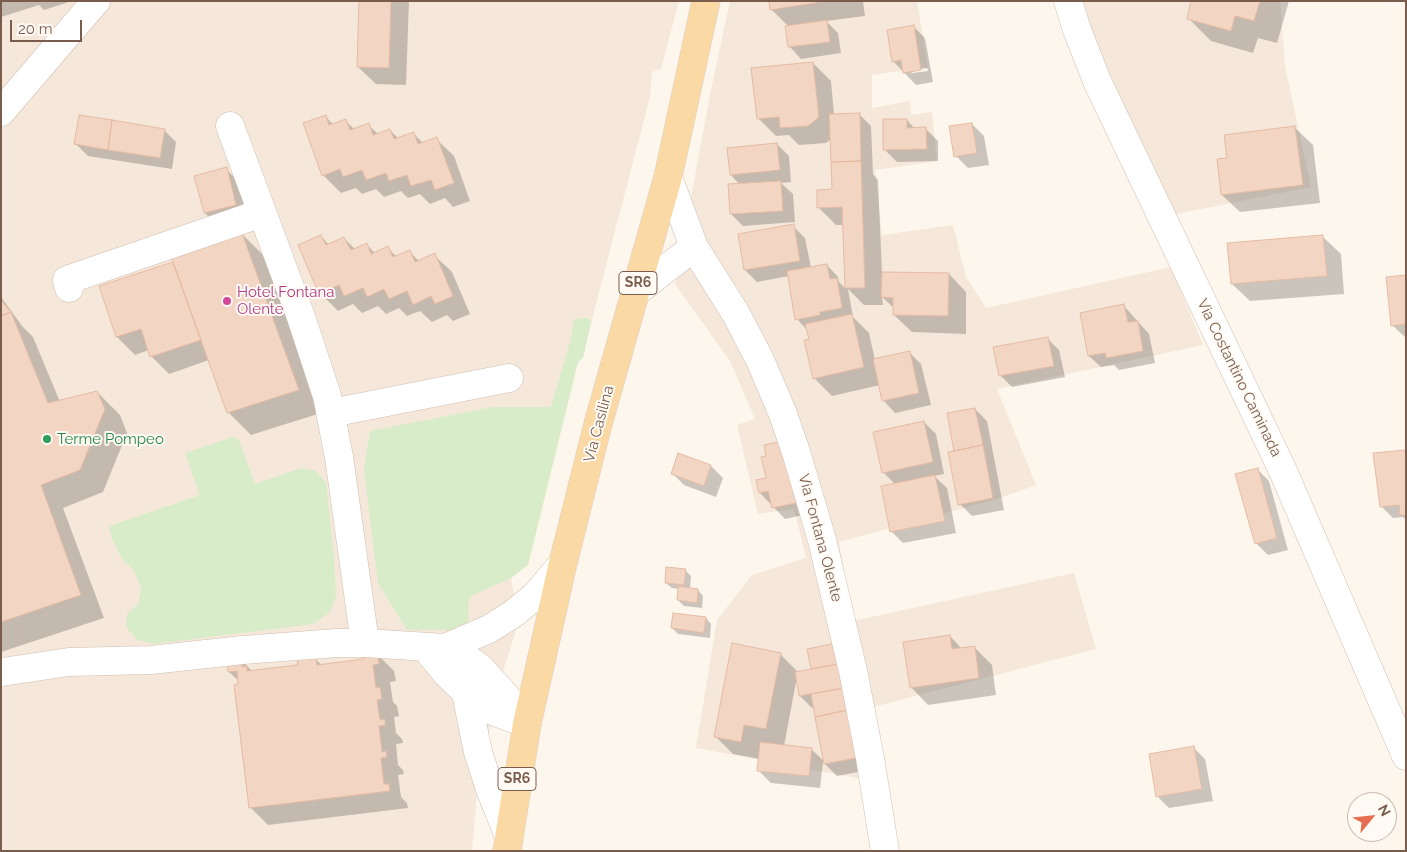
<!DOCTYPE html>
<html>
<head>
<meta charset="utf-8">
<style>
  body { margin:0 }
  #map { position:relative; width:1407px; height:852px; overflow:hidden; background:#fdf6ec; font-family:Raleway,sans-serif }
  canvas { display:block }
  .frame { position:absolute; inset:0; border:2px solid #7a5c4d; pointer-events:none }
  .north { position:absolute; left:1347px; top:792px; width:50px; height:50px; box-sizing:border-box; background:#fffaf3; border:1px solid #cabbb1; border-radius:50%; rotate:62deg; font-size:14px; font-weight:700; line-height:20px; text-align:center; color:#7a5c4d }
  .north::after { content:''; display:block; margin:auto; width:18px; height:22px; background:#e76f51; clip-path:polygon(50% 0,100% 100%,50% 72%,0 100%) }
  .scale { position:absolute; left:10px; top:20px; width:72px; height:22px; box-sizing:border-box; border:2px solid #7a5c4d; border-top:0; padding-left:6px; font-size:15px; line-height:18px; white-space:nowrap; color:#7a5c4d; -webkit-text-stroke:4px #fffaf3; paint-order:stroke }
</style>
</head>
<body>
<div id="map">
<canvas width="1407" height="852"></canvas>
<div class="frame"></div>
<div class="north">N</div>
<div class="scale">20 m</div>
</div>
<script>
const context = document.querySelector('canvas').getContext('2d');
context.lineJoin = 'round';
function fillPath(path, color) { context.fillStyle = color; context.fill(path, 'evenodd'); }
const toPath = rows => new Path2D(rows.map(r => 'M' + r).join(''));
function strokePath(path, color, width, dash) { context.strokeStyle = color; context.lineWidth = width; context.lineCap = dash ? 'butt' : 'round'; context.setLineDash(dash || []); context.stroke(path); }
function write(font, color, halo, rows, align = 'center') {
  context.font = font + ' Raleway,sans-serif'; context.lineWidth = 4; context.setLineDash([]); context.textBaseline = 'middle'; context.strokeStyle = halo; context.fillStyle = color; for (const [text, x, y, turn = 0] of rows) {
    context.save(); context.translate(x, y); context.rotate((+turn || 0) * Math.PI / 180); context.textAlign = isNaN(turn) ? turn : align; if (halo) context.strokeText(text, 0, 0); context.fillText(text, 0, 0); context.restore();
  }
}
const residential = toPath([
  [1,1,679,1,661,69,652,72,650,97,596,304,583,358,578,362,528,565,511,578,519,621,504,668,478,781,472,851,1,851],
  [730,1,917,1,928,67,872,75,872,108,910,101,911,115,932,112,937,161,875,170,882,235,953,225,966,277,986,308,1171,267,1203,345,997,389,1036,485,997,499,839,542,853,621,1074,573,1096,649,873,707,888,784,696,748,717,620,752,575,806,558,794,509,758,514,737,425,755,419,730,361,675,284,711,90],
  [1056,1,1280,1,1285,66,1311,187,1151,219]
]);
const green = toPath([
  [588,318,591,321,583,358,578,362,528,565,511,578,469,597,468,630,407,630,378,583,364,470,370,431,492,407,551,407,570,342,574,319],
  [233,437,239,440,255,484,302,468,316,471,326,483,334,557,336,597,329,613,313,624,154,644,137,640,126,627,127,614,138,604,141,589,135,572,122,559,113,541,109,526,200,495,185,453]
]);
const shadow = toPath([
  [1,1,72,1,44,10,39,5,1,17],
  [360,1,409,1,406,85,376,84,358,67],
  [770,1,863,1,865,16,826,21,838,33,841,53,801,59,790,47,787,27,789,27,771,9],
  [1193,1,1289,1,1277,43,1258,38,1253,53,1211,41,1188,18],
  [913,26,925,38,933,82,916,85,893,61],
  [927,68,928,71,912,73,910,71],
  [813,63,831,81,834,115,859,114,871,126,873,174,878,180,882,273,949,274,966,292,966,334,912,332,894,315,894,308,882,297,883,305,864,305,848,289,853,317,869,333,875,360,909,352,921,364,931,405,895,413,884,401,880,385,832,396,814,378,808,331,797,319,789,276,757,282,745,270,793,226,805,238,811,268,827,265,838,277,839,282,846,289,844,225,836,225,818,207,833,190,831,139,826,143,799,145,789,135,776,136,758,118],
  [325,116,334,125,346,121,355,130,368,125,378,134,390,130,399,139,414,134,423,143,436,139,454,156,470,201,453,207,445,198,430,204,420,194,408,198,401,191,384,197,376,189,362,194,356,188,341,193,323,175],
  [907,120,915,129,926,129,938,141,938,161,897,162,885,150],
  [972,124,984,136,989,165,968,168,956,156],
  [1295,128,1313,145,1320,203,1240,212,1222,195,1228,159],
  [164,130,176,142,172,169,88,156,76,144],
  [777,144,789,156,791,182,781,183,793,194,795,222,743,226,731,214,740,185,731,175],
  [226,169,238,181,247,217,217,225,205,213,196,176],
  [242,234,265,257,321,413,251,435,228,412,209,360,169,374,151,356,149,350,135,355,117,337,101,287,175,263],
  [321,236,329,245,344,238,355,249,366,244,375,253,388,248,397,257,410,252,419,261,434,255,452,272,470,314,453,321,447,315,432,322,420,311,407,316,399,308,386,314,378,306,362,313,353,304,338,311,320,293],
  [1323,237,1341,254,1344,294,1250,301,1232,284],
  [1406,276,1406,338,1392,325],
  [1,297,22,326,33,337,60,402,97,392,120,415,127,433,103,492,63,508,104,618,1,652],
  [1124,306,1149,334,1155,363,1119,370,1114,365,1101,367,1089,356],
  [1047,338,1059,350,1065,377,1012,387,1000,375],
  [975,409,987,421,1004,510,972,516,960,504,956,452],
  [924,422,936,434,944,474,934,476,947,488,956,533,903,543,891,531,895,484,883,472],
  [782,442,807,514,785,519,760,493,767,479,768,457],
  [1406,451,1406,520,1403,517,1393,518,1381,506],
  [679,455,711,466,723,478,716,497,684,485,672,473],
  [1257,469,1269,481,1288,550,1268,555,1256,543],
  [685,570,691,576,690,589,698,590,703,596,702,608,684,606,678,600,679,589,672,588,666,583],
  [706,618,711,624,710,638,678,634,672,628],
  [950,636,962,649,974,647,992,665,996,695,928,705,911,687],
  [835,645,868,770,837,776,823,762,820,788,771,783,759,771,760,759,733,754,715,736,780,654,798,672,812,670,808,650],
  [797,677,800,696,812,708,814,707,825,762,811,749,784,746],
  [377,654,394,671,396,681,390,682,393,702,397,706,399,716,394,717,396,733,402,739,403,743,396,744,398,765,403,770,404,774,398,775,401,797,407,803,408,808,268,825,251,808,239,681,229,672,240,659,252,671,298,666,315,659,322,665,364,660],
  [1193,747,1205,759,1213,801,1169,808,1157,796]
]);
const building = toPath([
  [359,1,391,1,389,68,357,67,359,1],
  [769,1,828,1,770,10,769,1],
  [1191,1,1260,1,1254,21,1235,16,1231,31,1187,19,1191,1],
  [827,20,830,42,788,47,785,26,827,20],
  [914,25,921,70,903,73,901,60,892,62,887,30,914,25],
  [813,62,819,117,808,126,780,128,779,117,757,119,751,68,813,62],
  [860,113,861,161,831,162,829,114,860,113],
  [79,115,112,120,108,150,74,144,79,115],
  [326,115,329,125,346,119,350,130,369,123,373,135,390,129,394,139,414,132,418,144,437,137,454,183,435,190,431,180,411,186,407,175,389,181,386,173,366,180,362,170,343,177,340,169,322,176,303,123,326,115],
  [883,119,907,119,907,128,926,127,927,149,883,150,883,119],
  [112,120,165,129,160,158,108,150,112,120],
  [972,123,977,153,954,157,949,126,972,123],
  [1295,126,1303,185,1221,195,1217,159,1227,158,1224,135,1295,126],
  [777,143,780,170,730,175,727,148,777,143],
  [861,161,865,288,845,288,842,207,817,208,817,190,832,189,831,162,861,161],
  [227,167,236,205,204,213,194,176,227,167],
  [781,181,783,211,730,214,728,184,781,181],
  [794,224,800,261,744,270,738,234,794,224],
  [242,233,299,390,227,413,171,257,242,233],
  [321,235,326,245,344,237,351,250,367,243,371,254,388,246,393,257,410,250,415,262,435,253,453,296,435,304,431,296,413,305,407,291,389,299,384,289,367,297,363,288,344,296,339,285,319,294,298,245,321,235],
  [1323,235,1327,276,1231,284,1227,243,1323,235],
  [173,262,201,340,150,357,141,329,116,337,99,286,173,262],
  [827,264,830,279,837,278,842,308,820,312,820,315,795,320,787,271,827,264],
  [882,272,949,273,948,316,893,315,893,298,881,297,882,272],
  [1406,275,1406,324,1391,326,1386,277,1406,275],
  [1,300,11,312,1,316,1,300],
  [1124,304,1128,322,1138,321,1143,351,1106,358,1105,353,1088,356,1080,313,1124,304],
  [11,312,48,403,97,391,105,409,80,470,41,485,81,595,1,622,1,316,11,312],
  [852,314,864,367,813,379,804,340,809,339,805,324,852,314],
  [1048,337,1054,366,999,376,993,347,1048,337],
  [910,351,919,393,882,401,873,359,910,351],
  [975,408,983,445,954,451,947,413,975,408],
  [924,421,933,462,882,473,873,432,924,421],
  [782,441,796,503,772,508,768,491,759,493,756,480,766,478,761,457,766,456,764,445,782,441],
  [983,445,993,498,958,505,948,452,983,445],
  [1406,450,1406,515,1400,515,1399,505,1380,507,1373,453,1406,450],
  [678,453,711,465,704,486,671,474,678,453],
  [1258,468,1277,538,1255,544,1235,474,1258,468],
  [935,475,945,521,890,532,881,486,935,475],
  [666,567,686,569,684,585,665,583,666,567],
  [678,586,698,589,697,603,677,600,678,586],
  [673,613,706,617,704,633,671,628,673,613],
  [950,635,952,649,975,646,979,678,910,688,903,642,950,635],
  [732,643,781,653,766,729,744,725,741,742,714,737,732,643],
  [836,643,839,664,811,669,807,649,836,643],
  [377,652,379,664,373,665,376,688,380,687,382,699,377,700,380,720,385,719,385,725,379,726,382,752,386,751,387,757,381,758,384,784,389,784,390,791,249,808,234,685,238,684,237,671,228,672,227,660,241,658,242,667,247,666,247,671,297,665,298,660,302,654,316,658,317,665,363,659,363,654,377,652],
  [839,664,844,688,799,696,795,672,839,664],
  [844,688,848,710,815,717,811,694,844,688],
  [848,710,857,758,824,764,815,717,848,710],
  [760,742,812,748,809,776,757,771,760,742],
  [1194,746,1202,789,1156,797,1149,754,1194,746]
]);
const minor = toPath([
  [1068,1,1077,30,1097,81,1283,471,1406,756],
  [1,112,96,1],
  [230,126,301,317,327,396,339,457,365,643],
  [694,247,736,314,760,360,783,414,796,452,822,540,853,671,870,758,885,851],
  [69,288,67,280,262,213],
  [636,292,694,247,668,177],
  [331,413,509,378],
  [425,647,448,675,475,701,495,712,527,724],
  [445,648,489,629,513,614,536,595,563,563],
  [2,672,69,662,151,660,243,650,337,643,365,643,445,648,469,660,481,669,505,695,527,724],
  [466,693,478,752,490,789,508,834]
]);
const major = toPath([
  [507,851,527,724,563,563,598,424,668,177,706,1]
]);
const markers = [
  [227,301,5,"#d1479c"],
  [47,439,5,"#2e9e5b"]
];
const shields = [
  [638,283,38],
  [517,779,38]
];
const shieldNames = [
  ["SR6",638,283],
  ["SR6",517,779]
];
const hotelNames = [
  ["Hotel Fontana",237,292],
  ["Olente",237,309]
];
const streetNames = [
  ["Via Costantino Caminada",1239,378,64],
  ["Via Casilina",599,424,-75],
  ["Via Fontana Olente",820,538,75]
];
const leisureNames = [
  ["Terme Pompeo",57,439]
];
fillPath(residential, '#f5e8da');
fillPath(green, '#d8ecc9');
fillPath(shadow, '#0003');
fillPath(building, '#f3d5c3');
strokePath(building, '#e6bba3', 1);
strokePath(minor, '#d1beb0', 29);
strokePath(major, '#dad1cd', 29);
strokePath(minor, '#fff', 28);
strokePath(major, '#fbd9a5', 28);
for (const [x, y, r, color] of markers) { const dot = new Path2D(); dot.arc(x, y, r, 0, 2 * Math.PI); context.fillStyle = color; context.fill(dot); strokePath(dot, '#fffaf3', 2); }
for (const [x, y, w] of shields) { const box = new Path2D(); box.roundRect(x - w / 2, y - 11.5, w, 23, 4); context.fillStyle = '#fffaf3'; context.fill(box); strokePath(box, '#7a5c4d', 1); }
write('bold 14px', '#7a5c4d', null, shieldNames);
write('15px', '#b23c85', '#fffaf3', hotelNames, 'left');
write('15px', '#7a5c4d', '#fffaf3', streetNames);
write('15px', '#27864d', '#fffaf3', leisureNames, 'left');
</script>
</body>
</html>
